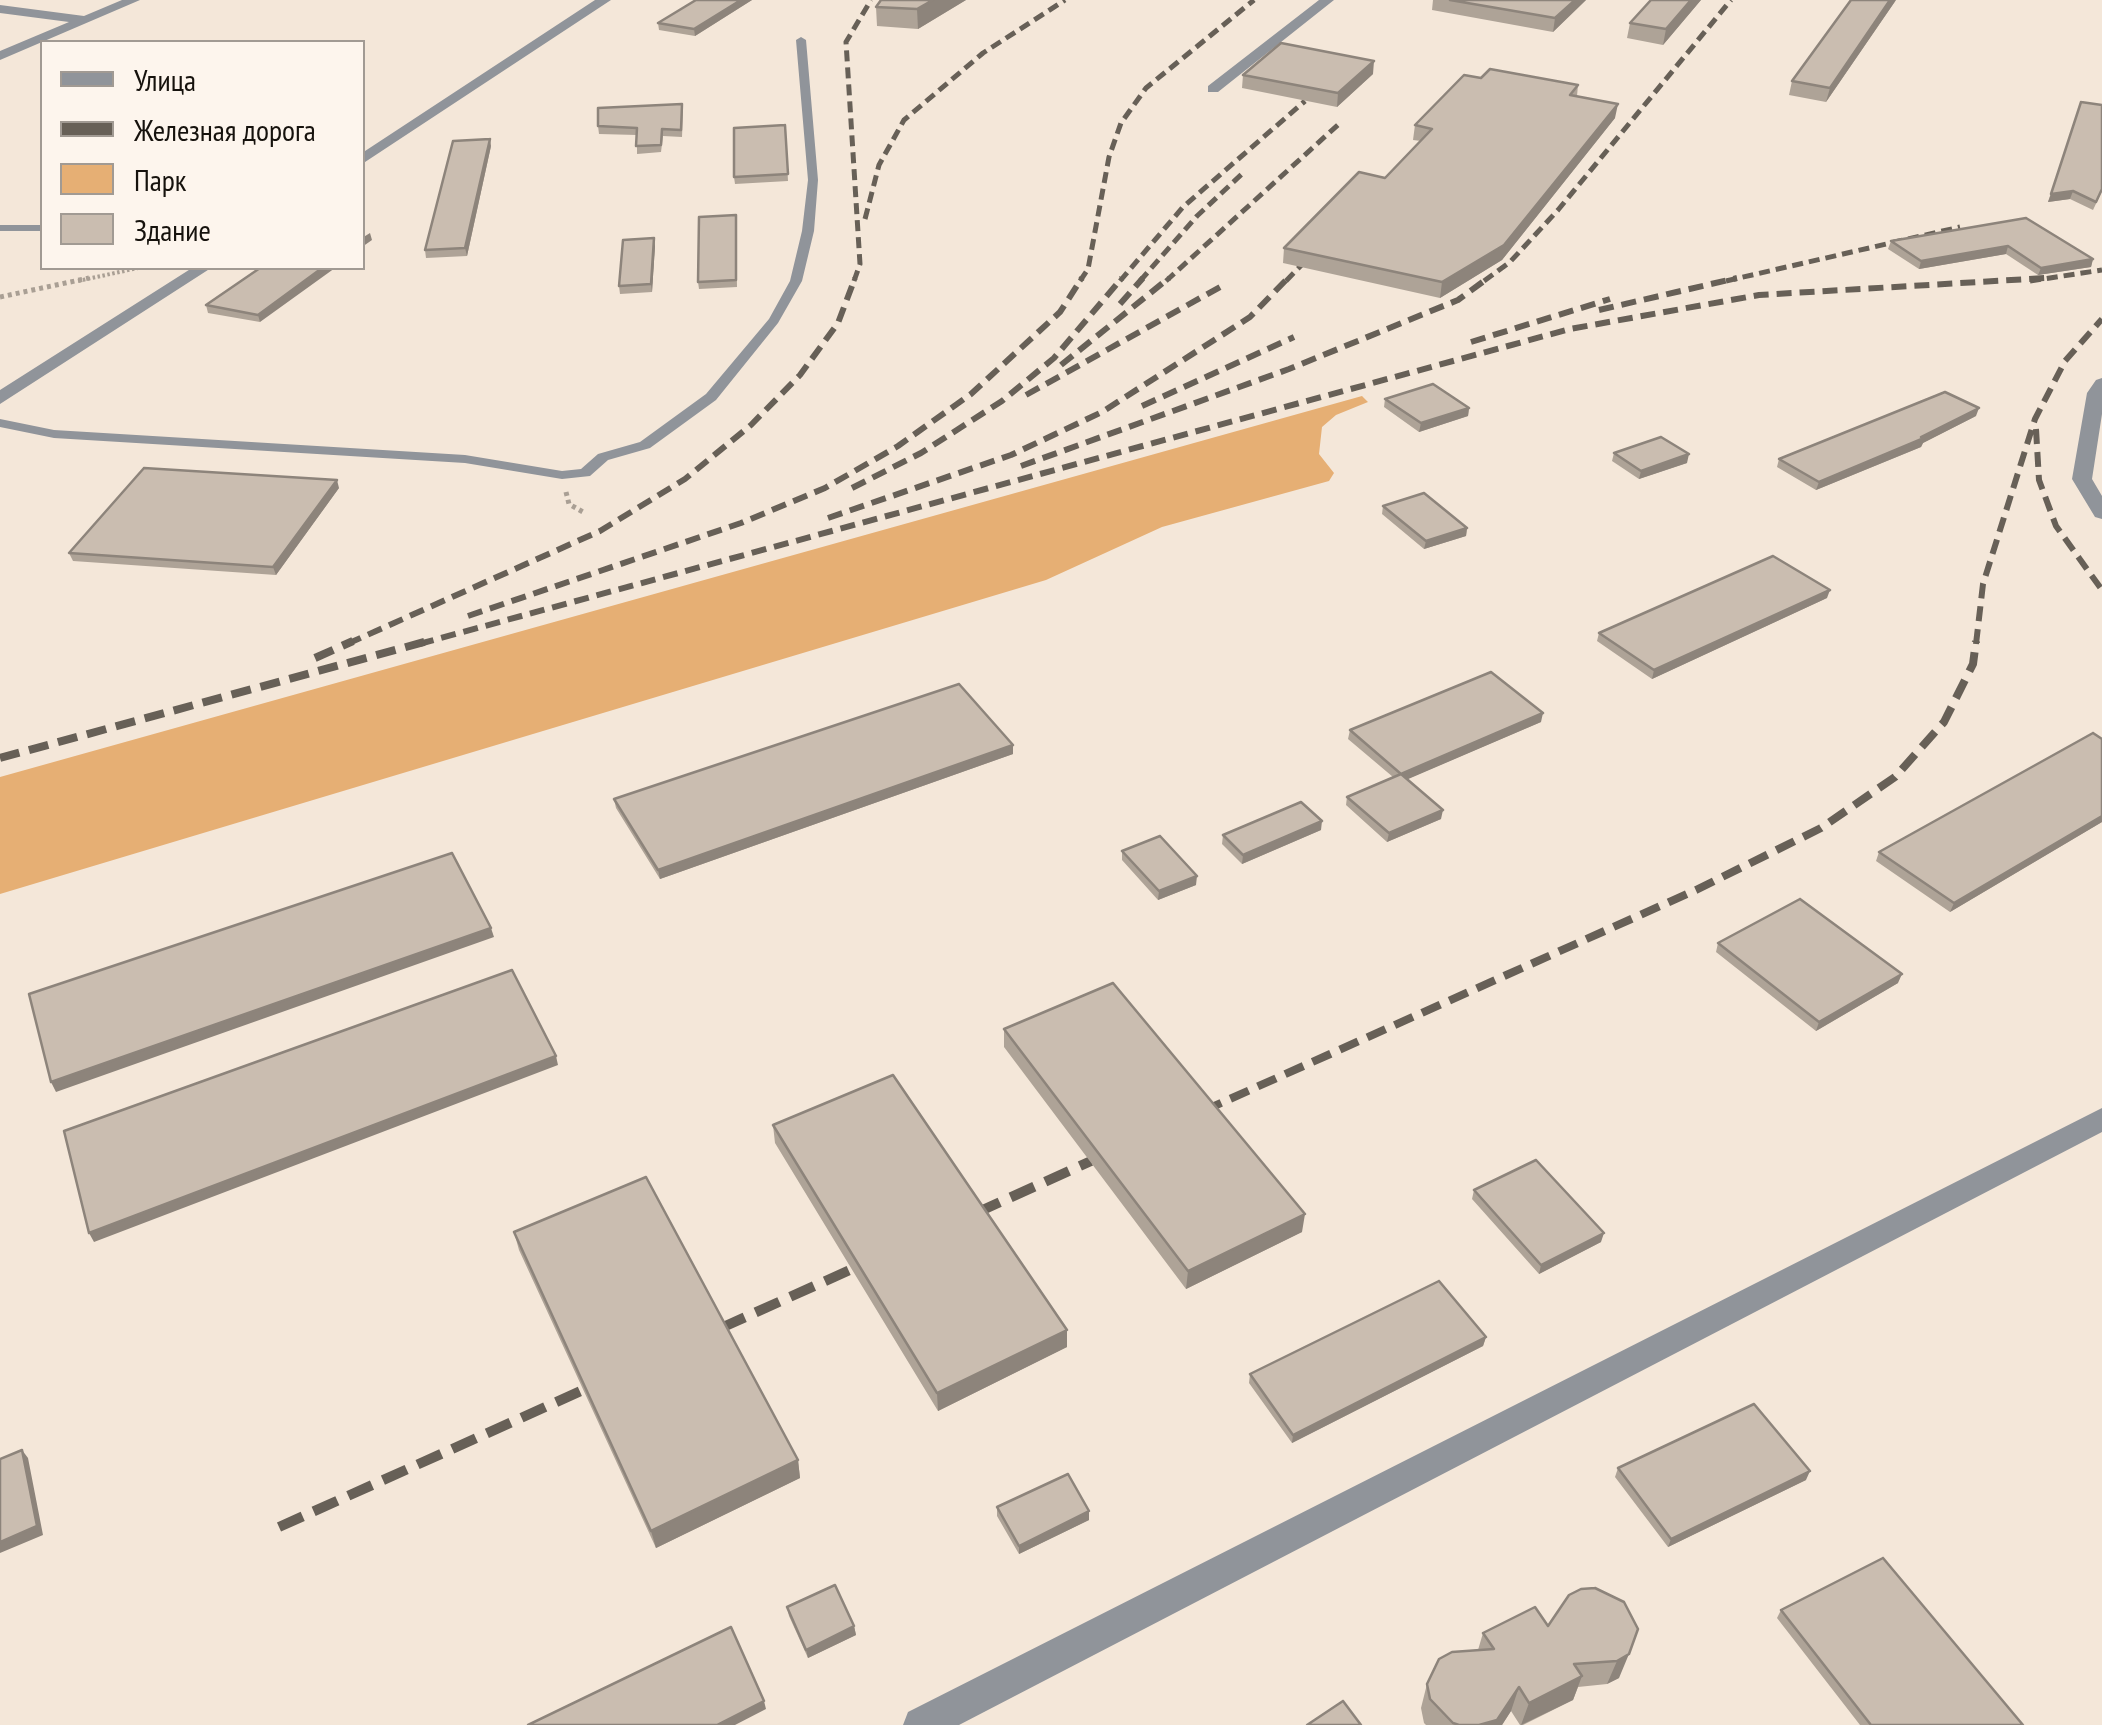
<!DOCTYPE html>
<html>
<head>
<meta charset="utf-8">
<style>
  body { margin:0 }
  #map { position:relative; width:2102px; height:1725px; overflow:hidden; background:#f4e7d9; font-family:"PT Sans Narrow",sans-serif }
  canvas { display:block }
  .legend { position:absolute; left:40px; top:40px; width:325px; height:230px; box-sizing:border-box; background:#fdf5ed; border:2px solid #a19a93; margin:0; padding:12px 18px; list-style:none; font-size:30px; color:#16120d }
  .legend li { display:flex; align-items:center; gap:20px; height:50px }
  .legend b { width:50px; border:2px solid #a19a93 }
</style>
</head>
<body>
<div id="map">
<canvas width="2102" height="1725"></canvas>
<ul class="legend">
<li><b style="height:12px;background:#90949a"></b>Улица</li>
<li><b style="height:12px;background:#676057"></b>Железная дорога</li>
<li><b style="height:28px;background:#e6af74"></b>Парк</li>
<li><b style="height:28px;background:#cabdb0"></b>Здание</li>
</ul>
</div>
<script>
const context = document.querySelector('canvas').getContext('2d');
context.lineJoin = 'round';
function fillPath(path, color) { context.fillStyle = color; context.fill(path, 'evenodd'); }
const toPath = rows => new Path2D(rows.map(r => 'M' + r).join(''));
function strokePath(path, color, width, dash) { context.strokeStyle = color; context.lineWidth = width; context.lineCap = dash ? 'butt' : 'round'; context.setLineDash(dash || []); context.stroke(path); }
const green = toPath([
  [1362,396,1368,402,1336,415,1322,427,1319,454,1334,473,1329,481,1162,527,1046,580,0,894,0,777]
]);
const pathFar1 = toPath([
  [78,281,138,268]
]);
const path = toPath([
  [0,297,89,278],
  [566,492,569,504,583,512]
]);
const service = toPath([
  [801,37,806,40,818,180,814,231,802,281,778,323,716,400,650,448,608,460,590,476,562,479,465,463,54,438,0,427,0,419,54,430,465,455,562,471,581,469,598,454,640,442,706,394,769,319,790,281,802,231,808,180,796,40,801,37],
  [0,225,42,225,42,231,0,231,0,225]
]);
const minor = toPath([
  [122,0,140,0,0,60,0,51,69,22,0,13,0,5,84,16,122,0],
  [1319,0,1334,0,1218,92,1208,92,1208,86,1319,0],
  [2102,378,2102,414,2092,479,2102,496,2102,519,2095,517,2072,479,2087,393,2096,380,2102,378],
  [2102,1108,2102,1132,959,1725,903,1725,908,1712,2102,1108]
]);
const tertiary = toPath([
  [595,0,611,0,362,164,362,153,595,0],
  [192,268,211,268,0,404,0,390,192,268]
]);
const railFar3 = toPath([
  [865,219,879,165,904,120,983,53,1065,0],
  [854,281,860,264,846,42,871,0],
  [1080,281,1088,269,1109,157,1121,123,1146,88,1254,0],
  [1120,281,1183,207,1305,101],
  [1140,281,1197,216,1243,173],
  [1166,281,1340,123],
  [1286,281,1320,246],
  [1484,281,1510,262,1558,210,1731,0],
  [1726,281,1960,227],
  [2030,281,2102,270]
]);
const railFar2 = toPath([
  [1120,304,1143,278],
  [1599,310,1737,278],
  [1471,342,1610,299],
  [1061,365,1169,278],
  [1026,395,1220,287],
  [1142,406,1294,337],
  [2036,429,2039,480,2056,526,2102,590],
  [1021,466,1289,369,1458,300,1488,278],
  [852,488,921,453,1002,401,1054,358,1122,278],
  [828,518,1011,455,1102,412,1250,317,1288,278],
  [468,616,741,523,825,488,898,446,971,394,1060,312,1082,278],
  [347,644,600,531,685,479,751,425,800,375,838,323,855,278],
  [419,644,1570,329,1759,295,2046,278],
  [1976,644,1983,584,2035,419,2065,361,2102,319]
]);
const railFar1 = toPath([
  [315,658,353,641],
  [0,758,428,641],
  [1203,1111,1696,890,1821,828,1895,777,1944,722,1973,664,1976,641]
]);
const rail = toPath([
  [976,1213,1091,1161],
  [721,1328,852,1269],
  [279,1527,583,1390]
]);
const wall = toPath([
  [696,0,752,0,695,36,659,30,658,23],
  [966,0,918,29,877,26,876,7],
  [1433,0,1586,0,1553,32,1432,10],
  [1651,0,1701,0,1663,45,1627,38,1630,23],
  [1896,0,1826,102,1789,95,1792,81],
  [1373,74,1337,107,1242,88,1243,75],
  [1481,78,1578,85,1577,96,1615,118,1502,260,1440,298,1283,263,1284,248,1385,178,1421,141,1413,140,1415,125],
  [2081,102,2102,105,2102,191,2093,210,2070,199,2048,202],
  [683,111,682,137,663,136,661,152,637,154,637,135,599,134,598,126],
  [785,125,788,181,735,184,734,177],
  [491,146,467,256,426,258,425,250],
  [2026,218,2093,259,2091,267,2038,275,2006,254,1919,269,1888,249,1891,241],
  [736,222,737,287,699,289,698,282],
  [655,246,652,292,620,294,619,286],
  [260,268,260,322,208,313,206,305],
  [1385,399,1469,408,1468,416,1419,432,1384,407],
  [1976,416,1923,443,1921,447,1816,490,1777,467,1779,459],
  [1614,453,1687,463,1639,479,1612,461],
  [339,488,276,575,73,561,69,553],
  [1383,506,1467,528,1466,536,1424,549,1382,514],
  [1827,598,1652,679,1597,641,1599,633],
  [1541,722,1407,779,1441,819,1387,842,1346,805,1347,797,1393,777,1348,739,1350,730],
  [2102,739,2102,822,1950,912,1876,861,1879,852],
  [1013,745,1013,754,660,879,616,808,614,799],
  [1321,830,1242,864,1222,844,1223,835],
  [1122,851,1196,885,1158,900,1122,860],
  [1718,943,1898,983,1816,1031,1716,952],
  [1004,1029,1302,1232,1186,1289,1004,1047],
  [773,1125,1067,1347,938,1411,775,1143],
  [1474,1190,1601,1242,1539,1274,1472,1199],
  [514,1232,798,1460,800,1478,656,1548,519,1250],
  [1486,1337,1483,1346,1292,1443,1249,1383,1250,1374],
  [1618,1468,1806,1480,1668,1547,1615,1477],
  [997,1507,1089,1511,1089,1520,1019,1554,997,1516],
  [1624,1602,1619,1678,1607,1684,1578,1687,1573,1700,1523,1725,1520,1725,1511,1711,1502,1725,1426,1725,1424,1723,1421,1708,1427,1684,1478,1650,1483,1633,1548,1626],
  [787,1607,854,1626,856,1635,808,1658,789,1616],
  [1781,1610,2023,1725,1860,1725,1777,1618]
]);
const shadedWall = toPath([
  [741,0,752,0,695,36,694,29],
  [933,0,966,0,918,29,917,9],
  [1575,0,1586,0,1553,32,1555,18],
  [1691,0,1701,0,1663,45,1666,29],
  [1890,0,1896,0,1826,102,1830,88],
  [1374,61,1373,74,1337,107,1338,93],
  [1618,104,1615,118,1502,260,1440,298,1442,282],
  [490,139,491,146,467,256,465,248],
  [2073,191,2070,199,2048,202,2051,194],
  [370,233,372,240,362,247,362,238],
  [654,238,655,246,652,292,651,284],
  [2008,246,2006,254,1919,269,1921,261],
  [2093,259,2091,267,2038,275,2041,268],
  [322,268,335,268,260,322,258,315],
  [1469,408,1468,416,1419,432,1421,423],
  [1979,408,1976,416,1923,443,1921,447,1816,490,1819,482,1921,437],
  [1689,454,1687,463,1639,479,1641,471],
  [337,480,339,488,276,575,273,567],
  [1467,528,1466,536,1424,549,1426,541],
  [1830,590,1827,598,1652,679,1654,670],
  [1543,713,1541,722,1399,783,1401,774],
  [1013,745,1013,754,660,879,658,870],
  [1443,810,1441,819,1387,842,1389,833],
  [2102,816,2102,822,1950,912,1954,903],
  [1322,821,1321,830,1242,864,1243,855],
  [1197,876,1196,885,1158,900,1159,891],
  [491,928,494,937,56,1092,51,1082],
  [1902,974,1898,983,1816,1031,1819,1022],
  [556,1056,558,1065,94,1242,89,1233],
  [1305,1214,1302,1232,1186,1289,1188,1271],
  [1604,1233,1601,1242,1539,1274,1541,1265],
  [1067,1330,1067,1347,938,1411,937,1393],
  [1486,1337,1483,1346,1292,1443,1293,1435],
  [22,1450,28,1458,43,1535,0,1553,0,1542],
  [798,1460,800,1478,656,1548,651,1531],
  [1810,1471,1806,1480,1668,1547,1671,1539],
  [1089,1511,1089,1520,1019,1554,1019,1546],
  [854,1626,856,1635,808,1658,806,1650],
  [1629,1654,1619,1678,1607,1684,1617,1661],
  [1582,1676,1573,1700,1521,1725,1529,1703],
  [1519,1687,1511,1711,1502,1725,1479,1725],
  [764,1701,766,1709,735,1725,717,1725]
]);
const building = toPath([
  [696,0,741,0,694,29,658,23,696,0],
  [881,0,933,0,917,9,876,7,881,0],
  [1450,0,1575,0,1555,18,1450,0],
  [1651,0,1691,0,1666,29,1630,23,1651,0],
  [1851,0,1890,0,1830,88,1792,81,1851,0],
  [1281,43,1374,61,1338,93,1243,75,1281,43],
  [1490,69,1578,85,1570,95,1618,104,1504,245,1442,282,1284,248,1359,172,1385,178,1432,129,1415,125,1464,75,1481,78,1490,69],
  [2081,102,2102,105,2102,189,2096,202,2073,191,2051,194,2081,102],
  [682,104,681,130,662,129,661,145,636,146,637,128,598,126,598,108,682,104],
  [785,125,788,174,734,177,734,128,785,125],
  [490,139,465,248,425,250,453,141,490,139],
  [736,215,736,280,698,282,699,217,736,215],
  [2026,218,2093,259,2041,268,2008,246,1921,261,1891,241,2026,218],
  [654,238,651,284,619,286,623,240,654,238],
  [260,268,322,268,258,315,206,305,260,268],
  [1433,384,1469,408,1421,423,1385,399,1433,384],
  [1945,392,1979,408,1921,437,1924,438,1819,482,1779,459,1945,392],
  [1661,437,1689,454,1641,471,1614,453,1661,437],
  [144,468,337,480,273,567,69,553,144,468],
  [1424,493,1467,528,1426,541,1383,506,1424,493],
  [1773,556,1830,590,1654,670,1599,633,1773,556],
  [1491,672,1543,713,1401,774,1350,730,1491,672],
  [959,684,1013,745,658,870,614,799,959,684],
  [2093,733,2102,739,2102,816,1954,903,1879,852,2093,733],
  [1401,774,1443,810,1389,833,1347,797,1401,774],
  [1301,802,1322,821,1243,855,1223,835,1301,802],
  [1160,836,1197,876,1159,891,1122,851,1160,836],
  [452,853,491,928,51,1082,29,994,452,853],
  [1800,899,1902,974,1819,1022,1718,943,1800,899],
  [512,970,556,1056,89,1233,64,1131,512,970],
  [1113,983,1305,1214,1188,1271,1004,1029,1113,983],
  [893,1075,1067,1330,937,1393,773,1125,893,1075],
  [1536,1160,1604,1233,1541,1265,1474,1190,1536,1160],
  [646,1177,798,1460,651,1531,514,1232,646,1177],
  [1439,1281,1486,1337,1293,1435,1250,1374,1439,1281],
  [1754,1404,1810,1471,1671,1539,1618,1468,1754,1404],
  [22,1450,37,1526,0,1542,0,1459,22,1450],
  [1068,1474,1089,1511,1019,1546,997,1507,1068,1474],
  [1883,1558,2023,1725,1871,1725,1781,1610,1883,1558],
  [835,1585,854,1626,806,1650,787,1607,835,1585],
  [1595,1588,1624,1602,1638,1629,1629,1654,1617,1661,1574,1664,1582,1676,1529,1703,1519,1687,1497,1720,1479,1725,1459,1725,1453,1723,1430,1699,1427,1684,1439,1659,1452,1652,1494,1649,1483,1633,1535,1607,1548,1626,1569,1595,1581,1589,1595,1588],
  [731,1627,764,1701,717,1725,528,1725,731,1627],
  [1343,1701,1361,1725,1307,1725,1343,1701]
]);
fillPath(green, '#e6af74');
strokePath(pathFar1, '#a99f94', 4, [2.5, 2.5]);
strokePath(path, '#a99f94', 5, [4, 4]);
fillPath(service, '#90949a');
fillPath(minor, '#90949a');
fillPath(tertiary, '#90949a');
strokePath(railFar3, '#676057', 5, [11, 6]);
strokePath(railFar2, '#676057', 6, [15, 8]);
strokePath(railFar1, '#676057', 8, [20, 10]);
strokePath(rail, '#676057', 10, [26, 12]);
fillPath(wall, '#aea397');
fillPath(shadedWall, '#8d847b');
fillPath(building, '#cabdb0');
strokePath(building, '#8d847b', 2.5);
</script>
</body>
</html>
